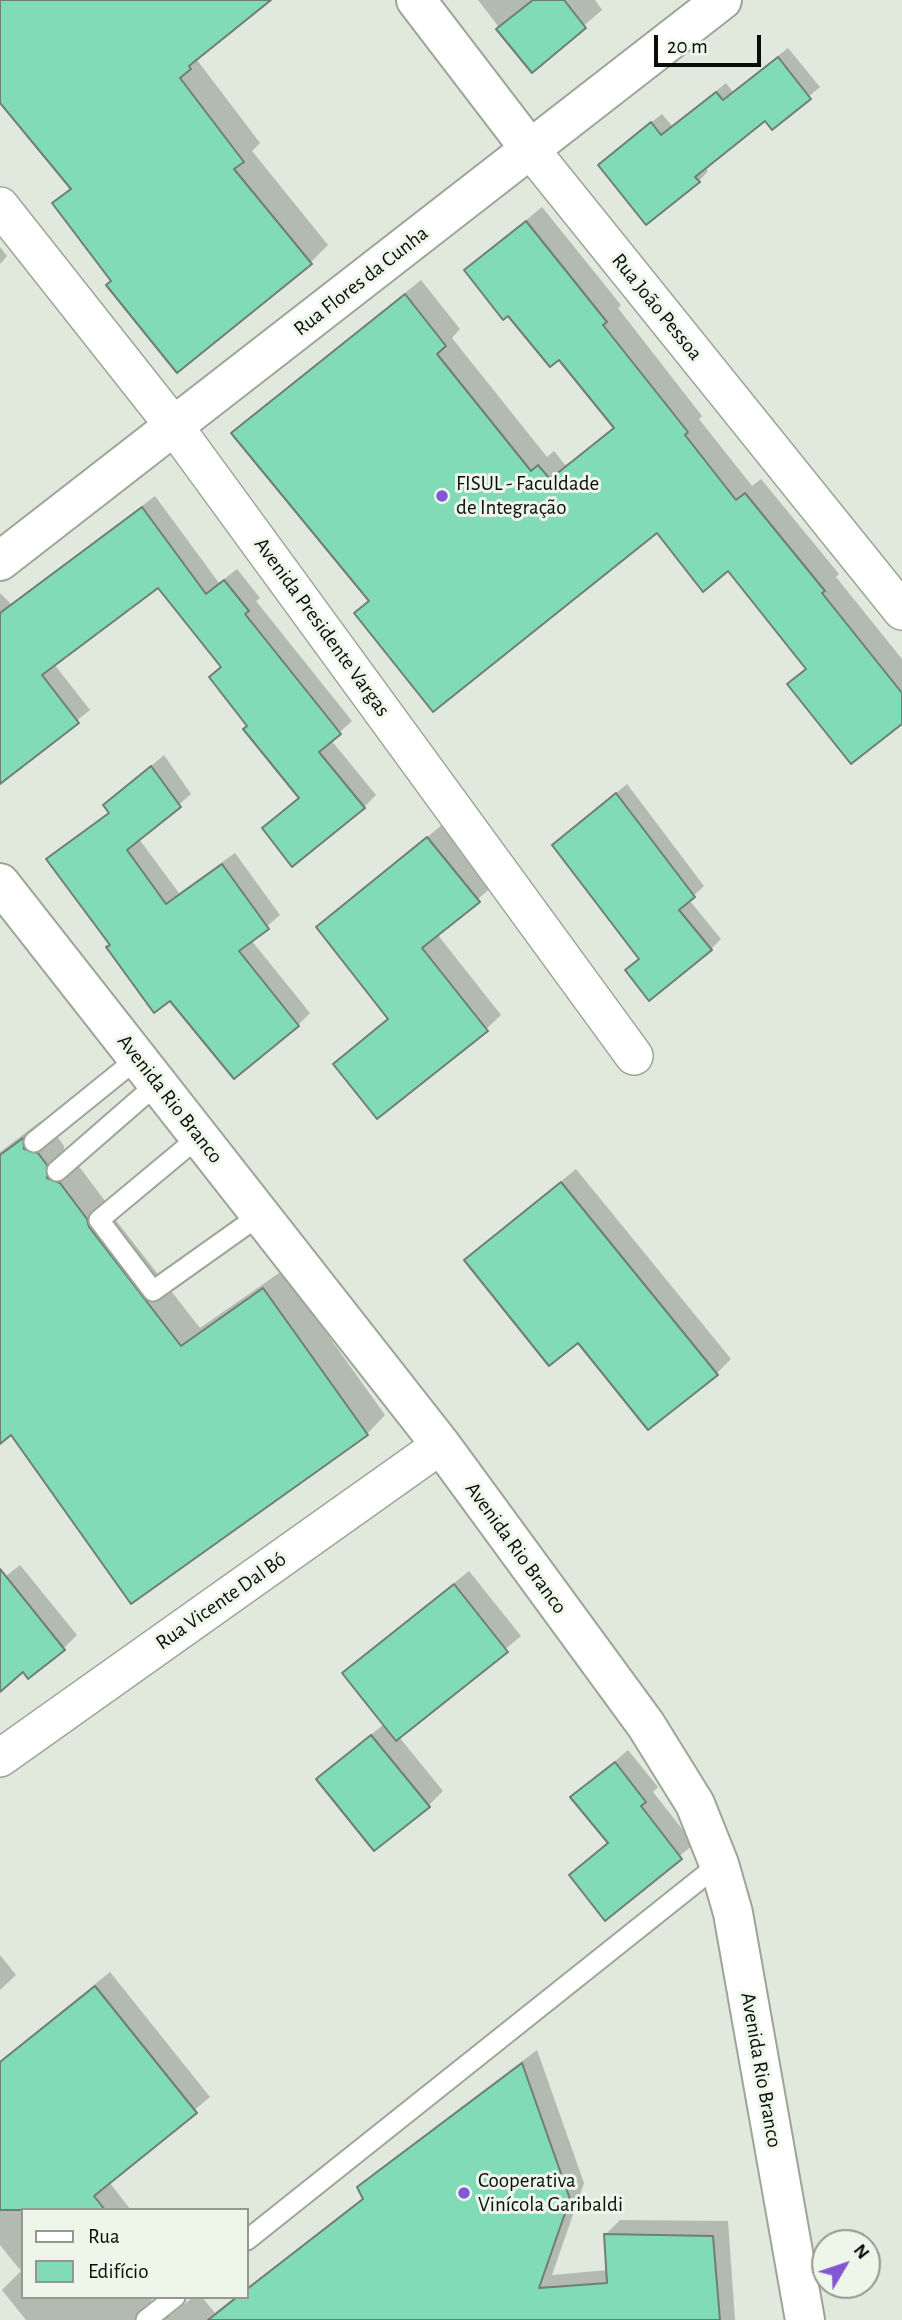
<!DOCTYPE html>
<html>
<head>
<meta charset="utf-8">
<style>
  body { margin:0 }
  #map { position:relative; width:902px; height:2320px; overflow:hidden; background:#e0e9dc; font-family:"Alegreya Sans",sans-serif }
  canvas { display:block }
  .legend { position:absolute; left:21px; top:2208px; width:228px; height:91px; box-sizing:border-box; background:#eef6e9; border:2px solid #93998f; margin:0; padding:9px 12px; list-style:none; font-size:21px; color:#0b0d09 }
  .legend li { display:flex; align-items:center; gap:14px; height:35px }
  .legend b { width:35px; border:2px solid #93998f }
  .north { position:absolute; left:811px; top:2229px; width:70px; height:70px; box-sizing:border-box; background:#eef6e9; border:2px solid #93998f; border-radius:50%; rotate:51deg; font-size:19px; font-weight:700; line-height:28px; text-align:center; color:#0b0d09 }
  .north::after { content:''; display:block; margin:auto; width:24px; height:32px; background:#8158d2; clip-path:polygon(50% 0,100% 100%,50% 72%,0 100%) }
  .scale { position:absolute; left:654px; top:35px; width:107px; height:32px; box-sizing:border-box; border:4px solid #0b0d09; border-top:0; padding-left:9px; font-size:21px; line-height:24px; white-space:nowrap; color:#0b0d09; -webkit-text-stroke:5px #eef6e9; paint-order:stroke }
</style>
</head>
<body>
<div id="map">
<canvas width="902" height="2320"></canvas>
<ul class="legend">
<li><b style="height:9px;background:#fff"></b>Rua</li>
<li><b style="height:19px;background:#81dbb7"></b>Edifício</li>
</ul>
<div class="north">N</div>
<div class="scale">20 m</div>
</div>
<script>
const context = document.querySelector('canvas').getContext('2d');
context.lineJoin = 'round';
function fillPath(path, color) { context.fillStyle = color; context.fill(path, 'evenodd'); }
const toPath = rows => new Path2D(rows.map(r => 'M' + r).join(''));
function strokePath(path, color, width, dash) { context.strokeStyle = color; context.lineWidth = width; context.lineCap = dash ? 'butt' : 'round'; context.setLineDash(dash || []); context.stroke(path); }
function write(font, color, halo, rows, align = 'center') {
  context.font = font + ' "Alegreya Sans",sans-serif'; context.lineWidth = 6; context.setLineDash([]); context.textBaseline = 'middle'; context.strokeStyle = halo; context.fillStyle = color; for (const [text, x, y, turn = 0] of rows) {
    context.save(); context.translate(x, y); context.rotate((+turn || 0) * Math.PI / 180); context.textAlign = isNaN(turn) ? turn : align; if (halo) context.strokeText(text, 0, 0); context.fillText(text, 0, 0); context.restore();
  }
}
const shadow = toPath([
  [0,0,269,0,197,60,260,143,252,151,328,245,310,263,113,281,54,203,71,187,0,100],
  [478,0,595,0,602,10,532,70],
  [788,48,820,87,772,128,765,119,705,167,708,171,699,181,610,155,662,114,672,126,726,83,733,92],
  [542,207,621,305,618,308,702,416,699,419,752,486,761,479,839,574,836,577,902,659,902,721,789,684,807,667,729,569,657,531,356,613,370,599,233,433,421,280,460,329,452,338,547,457,554,451,566,466,615,426,560,357,509,313,466,270],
  [0,247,7,256,0,264],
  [155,496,219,583,237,569,260,598,256,601,352,721,331,740,376,795,364,807,264,828,300,797,249,725,222,666,158,585,54,664,90,710,0,782,0,593,11,604],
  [164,755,191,794,139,839,179,893,235,853,280,915,251,940,310,1013,298,1025,171,998,112,944,48,859,110,811,105,805],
  [627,784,704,886,689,900,721,939,711,949,641,958,554,845],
  [443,824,493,886,437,934,501,1015,486,1029,335,1064,389,1017,318,928],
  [41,1121,42,1131,56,1135,64,1146,65,1160,78,1165,105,1201,107,1209,200,1328,282,1271,385,1415,367,1434,11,1433,0,1441,0,1152],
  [576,1169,731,1359,716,1374,579,1341,466,1260],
  [20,1565,77,1635,64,1648,23,1670,0,1689,0,1581],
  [469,1571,521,1636,399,1737,443,1791,428,1806,318,1779,384,1724,344,1673],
  [628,1750,658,1787,653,1792,694,1844,605,1918,571,1875,609,1842,573,1797],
  [0,1955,16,1975,0,1990],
  [110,1972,210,2097,109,2182,131,2210,23,2210,23,2297,153,2297,148,2307,156,2317,170,2316,193,2297,202,2297,215,2313,235,2297,247,2297,247,2288,364,2197,359,2187,374,2173,537,2050,584,2183,552,2275,608,2270,605,2235,620,2220,728,2221,735,2320,26,2320,2,2290,21,2271,0,2245,0,2061]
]);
const building = toPath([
  [0,0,271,0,189,66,191,69,180,78,244,162,234,169,312,264,177,373,106,285,111,281,52,203,71,189,0,103,0,0],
  [533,0,564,0,586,28,532,73,496,29,533,0],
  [778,57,811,99,772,130,765,121,695,177,700,182,646,225,598,165,651,122,661,135,716,92,723,100,778,57],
  [526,221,607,322,603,325,688,432,685,435,736,500,745,493,825,591,822,593,902,693,902,724,851,764,787,684,806,669,728,571,703,592,657,533,433,712,354,613,369,601,231,433,405,294,446,346,437,354,531,471,538,465,550,479,614,428,559,360,550,367,508,316,503,320,464,270,526,221],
  [142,507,206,594,224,580,249,611,245,614,341,734,319,752,365,808,292,867,262,828,299,798,243,729,247,726,209,677,221,667,158,588,42,675,79,723,0,784,0,613,142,507],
  [151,766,181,807,127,850,166,904,222,864,269,929,239,951,299,1026,234,1079,170,1001,154,1013,106,947,110,945,46,859,109,813,103,805,151,766],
  [616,793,695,897,679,910,712,950,649,1001,625,970,639,959,552,845,616,793],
  [427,837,480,902,422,948,488,1031,377,1119,333,1064,388,1019,316,927,427,837],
  [23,1138,24,1149,38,1153,47,1165,47,1178,60,1183,87,1219,89,1227,181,1346,263,1288,368,1435,131,1604,11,1435,0,1444,0,1155,23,1138],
  [561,1182,718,1375,648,1430,578,1343,549,1366,464,1260,561,1182],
  [0,1569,65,1650,28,1679,23,1672,0,1692,0,1569],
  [454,1584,508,1652,396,1741,342,1673,454,1584],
  [371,1735,430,1807,374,1851,316,1779,371,1735],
  [615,1762,646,1802,641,1806,682,1859,605,1921,569,1875,608,1843,570,1797,615,1762],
  [95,1986,197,2113,94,2196,105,2210,0,2210,0,2062,95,1986],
  [522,2063,570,2199,539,2288,607,2283,604,2234,713,2236,720,2320,208,2320,237,2297,247,2297,247,2289,363,2199,357,2187,522,2063]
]);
const service = toPath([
  [200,1136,99,1220,153,1291,260,1215],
  [34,1142,138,1058],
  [57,1171,158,1083],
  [247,2240,719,1864],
  [146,2320,175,2297]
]);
const minor = toPath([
  [530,149,902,611],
  [0,206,174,426,634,1056],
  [0,1758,441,1445]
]);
const tertiary = toPath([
  [416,0,530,149],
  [0,561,722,0],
  [0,883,441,1445,646,1725,695,1804,719,1864,733,1913,805,2320]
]);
const markers = [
  [442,496,7,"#8158d2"],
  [464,2193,7,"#8158d2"]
];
const streetNames = [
  ["Rua Flores da Cunha",361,281,-38],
  ["Rua João Pessoa",657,307,51],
  ["Avenida Presidente Vargas",322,627,54],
  ["Avenida Rio Branco",170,1099,52],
  ["Avenida Rio Branco",516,1548,54],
  ["Rua Vicente Dal Bó",221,1601,-35],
  ["Avenida Rio Branco",761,2070,80]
];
const poiNames = [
  ["FISUL - Faculdade",456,484],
  ["de Integração",456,508],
  ["Cooperativa",478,2181],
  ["Vinícola Garibaldi",478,2205]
];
fillPath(shadow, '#0003');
fillPath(building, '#81dbb7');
strokePath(building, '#6f7e77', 2);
strokePath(service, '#9da598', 23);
strokePath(minor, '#9da598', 40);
strokePath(tertiary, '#9da598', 42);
strokePath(service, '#fff', 19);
strokePath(minor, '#fff', 37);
strokePath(tertiary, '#fff', 38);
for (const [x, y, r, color] of markers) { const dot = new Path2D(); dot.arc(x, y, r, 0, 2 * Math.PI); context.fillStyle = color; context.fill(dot); strokePath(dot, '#eef6e9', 2.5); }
write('21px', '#0b0d09', '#eef6e9', streetNames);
write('21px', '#0b0d09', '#eef6e9', poiNames, 'left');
</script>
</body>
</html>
